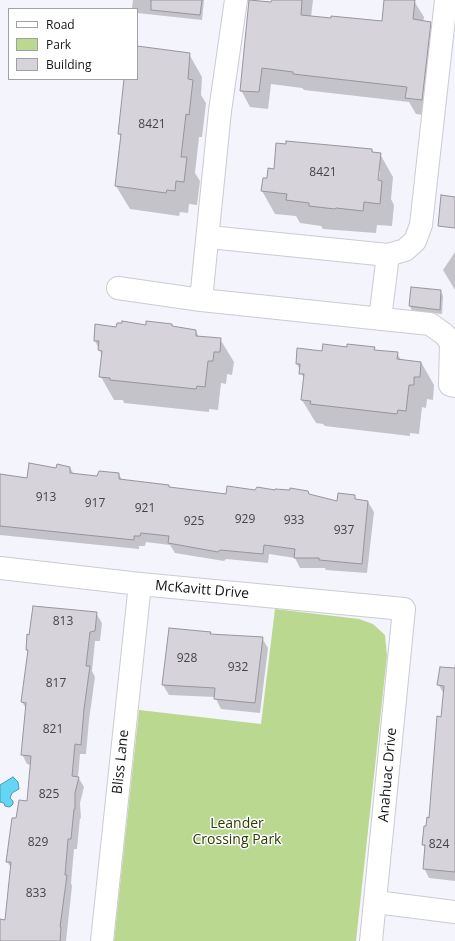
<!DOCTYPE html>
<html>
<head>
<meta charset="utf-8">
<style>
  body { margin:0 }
  #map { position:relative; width:455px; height:941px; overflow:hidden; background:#f4f4fc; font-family:"Open Sans",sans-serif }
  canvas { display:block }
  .legend { position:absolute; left:8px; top:8px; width:130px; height:72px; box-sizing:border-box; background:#fff; border:1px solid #a1a1a3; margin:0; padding:5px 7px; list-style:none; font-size:12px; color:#151518 }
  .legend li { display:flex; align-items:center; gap:8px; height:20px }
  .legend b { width:20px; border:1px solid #a1a1a3 }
</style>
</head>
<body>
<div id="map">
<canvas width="455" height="941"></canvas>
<ul class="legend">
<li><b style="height:5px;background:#fff"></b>Road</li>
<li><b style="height:11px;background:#bad890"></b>Park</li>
<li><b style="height:11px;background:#d7d3db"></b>Building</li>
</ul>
</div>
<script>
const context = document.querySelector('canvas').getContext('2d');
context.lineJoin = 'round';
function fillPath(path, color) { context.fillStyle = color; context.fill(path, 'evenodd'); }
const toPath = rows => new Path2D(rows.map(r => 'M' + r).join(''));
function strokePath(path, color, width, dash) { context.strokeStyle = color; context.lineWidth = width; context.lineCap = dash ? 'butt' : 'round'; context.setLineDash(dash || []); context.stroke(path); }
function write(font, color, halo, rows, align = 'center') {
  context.font = font + ' "Open Sans",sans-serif'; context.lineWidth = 3; context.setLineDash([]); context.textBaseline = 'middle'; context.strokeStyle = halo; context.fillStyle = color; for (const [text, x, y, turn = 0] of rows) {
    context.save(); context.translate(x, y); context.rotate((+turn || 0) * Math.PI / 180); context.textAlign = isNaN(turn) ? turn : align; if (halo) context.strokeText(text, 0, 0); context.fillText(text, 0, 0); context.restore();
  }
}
const green = toPath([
  [275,609,359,619,373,624,385,635,387,656,356,941,114,941,139,710,261,724]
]);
const water = toPath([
  [13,777,18,782,19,789,12,793,10,798,13,801,13,804,11,806,9,807,5,806,4,803,0,802,0,785,13,777]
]);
const shadow = toPath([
  [133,0,204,0,202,20,137,13,137,9,132,8],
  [273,0,313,0,311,17,383,22,385,0,414,1,424,17,423,22,430,23,440,39,431,116,416,114,409,102,304,90,302,88,271,84,268,109,250,107,241,90],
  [137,47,189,54,202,77,201,95,206,103,202,137,199,137,195,173,200,181,197,205,189,204,188,213,180,212,179,216,130,209,116,186,122,138,119,134,124,79,137,79],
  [372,150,374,153,380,154,393,177,391,199,394,205,392,226,377,225,376,233,323,229,321,226,300,223,296,216,275,214,262,191,274,170],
  [378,171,380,171,378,185,376,185],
  [455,252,455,290,443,270],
  [411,288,441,291,443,296,442,314,412,311,410,306],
  [172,325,173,327,196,331,199,337,220,339,234,362,232,375,227,374,226,384,221,383,218,410,209,409,209,412,124,403,123,400,114,400,101,377,103,357,95,341,117,328],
  [348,348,374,348,376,351,397,353,401,360,421,362,434,385,433,400,427,399,426,408,422,407,419,434,410,433,410,436,325,426,323,424,316,423,302,400,305,381,297,364,323,352],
  [70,468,74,474,98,477,119,474,122,480,169,486,170,488,227,495,256,491,310,496,338,503,354,496,357,501,368,502,374,512,367,573,326,570,325,568,300,568,295,558,269,554,268,563,226,559,224,561,175,553,170,545,146,542,145,546,139,546,139,549,0,535,0,475,28,479,57,469],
  [96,613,102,623,100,641,95,641,92,671,95,677,89,720,86,754,80,754,78,777,84,787,80,803,81,819,80,818,77,849,74,849,71,883,72,886,66,941,0,941,0,920,6,921,12,869,7,862,17,819,28,802,31,765,27,764,22,754,27,710,22,702,29,653,27,650],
  [210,633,211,635,262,638,268,648,260,713,221,709,215,697,169,695,163,685],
  [455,663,455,881,429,878,424,868,426,849,423,844,429,819,442,718,444,694,438,684,454,669]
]);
const building = toPath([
  [151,0,202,0,200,15,151,10,151,0],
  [249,0,271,2,272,0,302,0,301,15,331,18,331,16,382,21,384,0,415,0,413,19,431,22,422,100,405,98,407,87,293,74,293,72,262,68,259,92,240,91,249,0],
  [137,46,190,53,188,79,193,80,189,115,186,114,181,157,187,157,184,182,176,181,175,191,167,190,166,193,115,186,121,134,118,134,124,79,137,79,137,46],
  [286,141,372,149,372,152,381,153,378,180,382,181,380,204,364,202,363,211,336,208,335,209,309,206,309,203,286,200,287,194,261,191,263,178,267,178,268,168,274,169,276,143,286,144,286,141],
  [441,195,455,197,455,228,438,226,441,195],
  [411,287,441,290,440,310,409,306,411,287],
  [122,321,146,325,146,321,172,324,172,326,196,330,196,336,221,338,220,352,214,352,213,361,208,361,205,387,197,386,196,389,110,380,110,378,99,377,102,351,98,350,99,341,94,341,95,324,116,327,117,323,122,323,122,321],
  [323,344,347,347,347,344,375,347,374,350,398,352,397,359,421,362,420,377,414,377,414,385,409,385,406,411,398,410,397,414,310,404,311,401,301,400,304,374,299,374,300,364,296,364,297,348,322,351,323,344],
  [29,463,56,468,57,464,70,467,70,473,97,476,99,471,119,473,119,479,169,485,169,487,226,494,227,486,255,490,257,487,275,490,275,489,290,490,290,488,308,491,309,494,337,501,338,493,355,495,355,499,368,501,362,564,319,560,319,558,294,558,295,549,264,545,263,554,220,550,218,552,168,543,169,536,141,533,140,536,134,536,134,540,0,526,0,474,27,478,29,463],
  [33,606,97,612,95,631,90,632,86,666,90,666,84,709,81,745,75,744,72,776,79,777,75,793,75,809,74,809,71,839,68,839,65,875,67,875,60,927,61,927,60,941,0,941,0,919,5,920,11,862,6,862,12,818,16,818,19,800,27,801,31,756,21,755,26,703,21,702,28,650,26,650,27,634,29,635,33,606],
  [169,628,211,632,210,634,263,637,255,703,214,699,215,688,162,685,169,628],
  [440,667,455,668,455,872,423,869,425,845,422,845,424,826,426,826,427,817,429,818,437,716,441,717,444,686,437,685,440,667]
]);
const minor = toPath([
  [209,237,388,255,380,319],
  [388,255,405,250,415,241,421,225,446,0],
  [118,288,201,300,430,324,444,334,451,342,450,385,455,386],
  [201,300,220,111,236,0],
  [0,568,140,584,404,609,371,941],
  [376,902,455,912],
  [102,941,140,584]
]);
const numberNames = [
  ["8421",152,125],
  ["8421",323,173],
  ["913",46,498],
  ["917",95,504],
  ["921",145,509],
  ["929",245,520],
  ["933",294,521],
  ["925",194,522],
  ["937",344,531],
  ["813",63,622],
  ["928",187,659],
  ["932",238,668],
  ["817",56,684],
  ["821",53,730],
  ["825",49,795],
  ["829",38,843],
  ["824",439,845],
  ["833",36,894]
];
const streetNames = [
  ["McKavitt Drive",202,590,5],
  ["Bliss Lane",121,762,-84],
  ["Anahuac Drive",388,775,-85]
];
const parkNames = [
  ["Leander",237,824],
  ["Crossing Park",237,840]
];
fillPath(green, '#bad890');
fillPath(water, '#65d5f5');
strokePath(water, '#4d9bb3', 1);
fillPath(shadow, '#0003');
fillPath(building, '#d7d3db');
strokePath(building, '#97949b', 1);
strokePath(minor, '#cbcbd2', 24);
strokePath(minor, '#fff', 22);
write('12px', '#464449', null, numberNames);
write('14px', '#151518', '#fff', streetNames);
write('14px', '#2a3d01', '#fff', parkNames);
</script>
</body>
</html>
